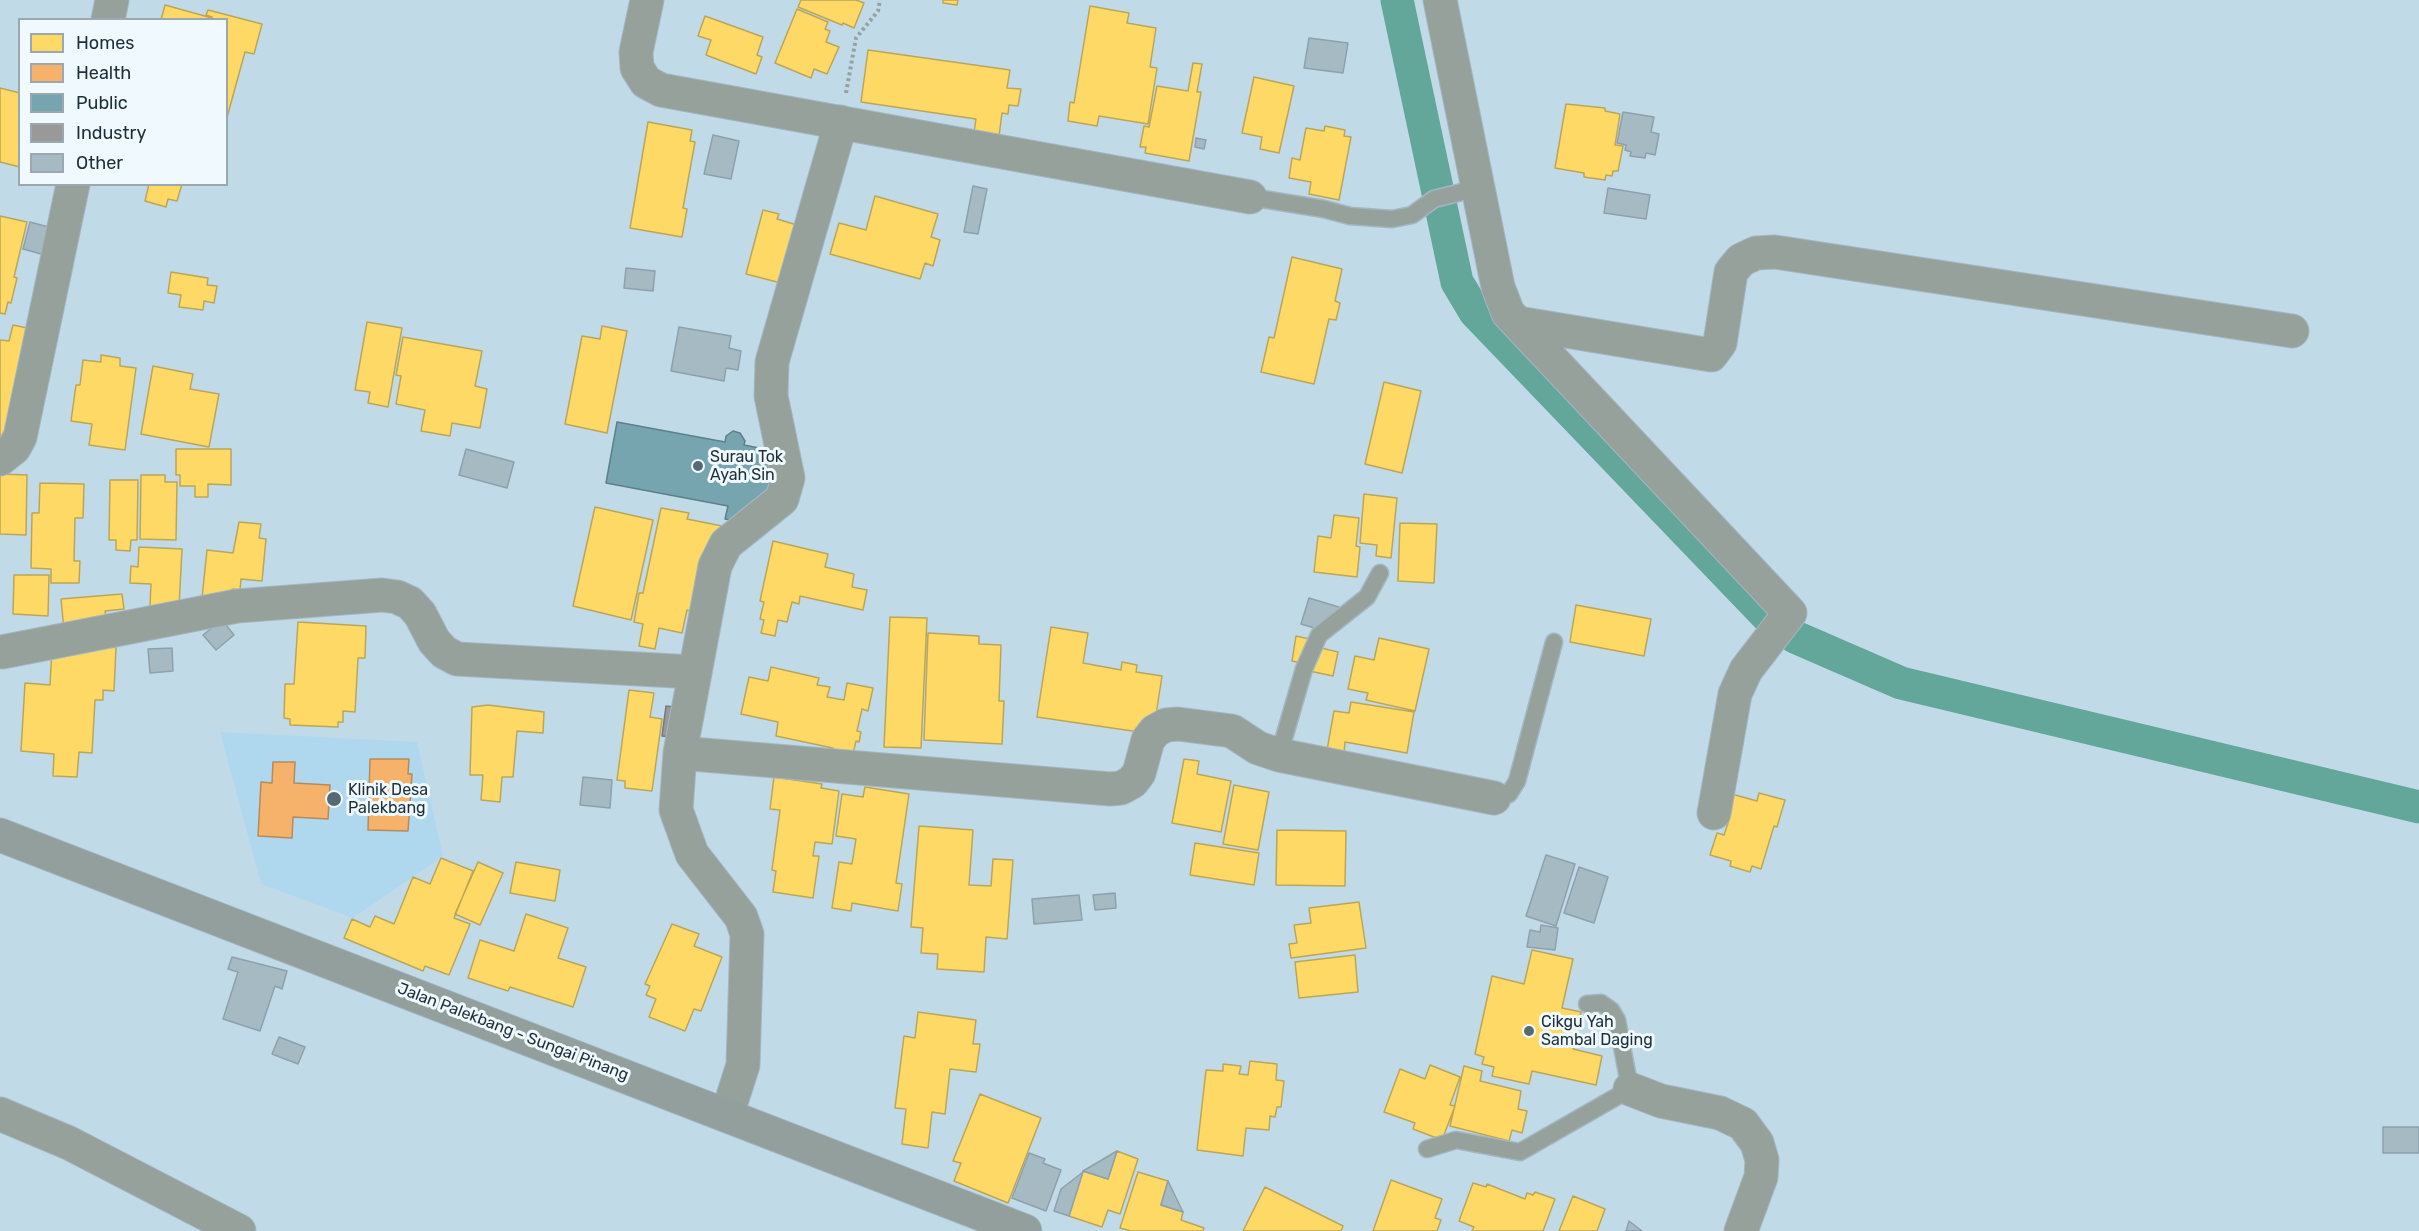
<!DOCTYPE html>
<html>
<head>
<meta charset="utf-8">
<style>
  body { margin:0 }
  #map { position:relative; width:2419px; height:1231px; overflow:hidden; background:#c1dae8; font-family:Rubik,sans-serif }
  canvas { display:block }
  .legend { position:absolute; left:18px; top:18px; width:210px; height:168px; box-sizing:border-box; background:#f0f9fe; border:2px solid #9ba8af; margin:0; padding:8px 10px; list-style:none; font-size:18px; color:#1c2e38 }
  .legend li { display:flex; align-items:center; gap:12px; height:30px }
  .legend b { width:30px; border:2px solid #9ba8af }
</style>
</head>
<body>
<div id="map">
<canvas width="2419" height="1231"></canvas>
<ul class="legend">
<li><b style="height:16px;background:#ffd966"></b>Homes</li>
<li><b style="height:16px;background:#f6b26b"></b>Health</li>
<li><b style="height:16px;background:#76a5af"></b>Public</li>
<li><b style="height:16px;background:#999"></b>Industry</li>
<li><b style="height:16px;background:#a6bac4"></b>Other</li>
</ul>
</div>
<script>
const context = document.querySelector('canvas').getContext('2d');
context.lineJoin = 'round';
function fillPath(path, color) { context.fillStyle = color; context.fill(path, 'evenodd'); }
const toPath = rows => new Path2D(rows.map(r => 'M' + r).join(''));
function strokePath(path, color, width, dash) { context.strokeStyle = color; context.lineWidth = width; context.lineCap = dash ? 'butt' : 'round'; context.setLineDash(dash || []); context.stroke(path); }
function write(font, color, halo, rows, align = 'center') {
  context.font = font + ' Rubik,sans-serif'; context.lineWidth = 6; context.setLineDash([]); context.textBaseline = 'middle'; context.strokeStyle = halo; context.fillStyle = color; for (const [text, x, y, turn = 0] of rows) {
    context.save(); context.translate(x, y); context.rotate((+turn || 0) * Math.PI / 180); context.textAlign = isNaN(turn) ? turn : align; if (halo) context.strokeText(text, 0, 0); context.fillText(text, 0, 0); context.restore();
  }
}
const built = toPath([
  [220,732,417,742,443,856,353,918,261,884]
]);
const homes = toPath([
  [801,0,856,0,864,3,854,28,843,23,842,25,798,7,801,0],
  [943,0,958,0,957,5,943,3,943,0],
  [165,5,212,18,211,20,161,20,165,5],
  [1090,6,1129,13,1127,23,1156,28,1150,67,1157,68,1148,124,1099,116,1097,126,1068,121,1070,102,1074,103,1090,6],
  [797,9,828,22,825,29,830,31,826,42,839,47,827,74,814,69,811,78,775,63,797,9],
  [208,10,262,24,254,54,245,52,226,121,226,20,212,20,212,17,206,15,208,10],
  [705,16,763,37,757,55,762,57,756,74,706,55,711,40,698,36,705,16],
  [868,50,1010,70,1007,88,1021,89,1018,106,1009,105,1008,114,1002,113,999,136,974,133,976,119,861,102,868,50],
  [1193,63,1202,64,1197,92,1201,92,1189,161,1145,153,1146,147,1140,147,1144,126,1149,127,1157,86,1188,91,1193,63],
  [1254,77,1294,86,1279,153,1260,149,1262,137,1242,133,1254,77],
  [0,88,20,93,20,167,0,162,0,88],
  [1566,104,1605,108,1605,111,1620,114,1615,145,1623,146,1618,171,1613,171,1612,176,1606,175,1605,180,1584,177,1584,173,1555,168,1566,104],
  [648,122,692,130,690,141,695,142,683,208,687,209,682,237,630,228,648,122],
  [1325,126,1345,130,1344,136,1351,137,1339,200,1309,194,1311,182,1289,178,1292,158,1300,160,1306,128,1324,131,1325,126],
  [149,184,182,184,177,201,168,199,166,207,145,201,149,184],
  [875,196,938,214,931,237,940,240,933,266,925,263,920,279,830,254,839,223,866,230,875,196],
  [763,210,779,214,777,219,797,225,781,283,746,274,763,210],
  [0,216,27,222,14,277,17,278,11,303,8,302,5,314,0,313,0,216],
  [1292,257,1342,269,1335,301,1340,303,1336,320,1329,319,1314,384,1261,372,1269,337,1274,338,1292,257],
  [171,272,208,278,207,285,217,286,214,303,204,301,203,310,179,307,181,295,168,293,171,272],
  [367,322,402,328,388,407,368,403,370,392,355,390,367,322],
  [13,325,41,331,8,439,0,437,0,340,9,341,13,325],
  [602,326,627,331,607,433,565,424,582,336,600,339,602,326],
  [403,337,482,351,475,386,487,389,480,428,452,423,450,436,421,431,425,410,396,404,401,376,396,375,403,337],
  [101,355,120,358,120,366,136,368,125,450,89,445,92,424,71,421,76,385,80,385,83,360,101,362,101,355],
  [153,366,193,374,190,389,219,394,209,447,141,434,153,366],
  [1384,382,1421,391,1402,473,1365,464,1384,382],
  [176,449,231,449,231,485,208,484,208,497,195,497,195,486,180,486,180,475,176,475,176,449],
  [0,474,27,475,26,535,0,534,0,474],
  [141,475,165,475,165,482,177,482,176,540,140,539,141,475],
  [110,480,138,480,137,540,131,540,130,551,116,550,116,540,109,540,110,480],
  [40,483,84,484,83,518,75,518,74,561,80,561,79,583,51,583,51,569,31,568,32,513,39,513,40,483],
  [1364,494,1397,498,1391,558,1376,556,1377,545,1360,543,1364,494],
  [595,507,653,520,631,620,573,606,595,507],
  [661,508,689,513,687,519,727,527,704,614,687,610,682,633,659,628,655,649,639,646,643,624,634,622,639,593,643,593,661,508],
  [1334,515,1359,518,1356,546,1360,547,1357,577,1314,572,1318,536,1331,538,1334,515],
  [239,522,261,524,259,538,266,539,262,581,241,579,240,590,232,589,231,601,202,598,207,550,233,553,239,522],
  [1400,523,1437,524,1434,583,1398,581,1400,523],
  [773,541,828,554,825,567,854,574,852,587,867,590,863,610,800,596,799,604,792,602,787,622,778,620,775,636,761,633,764,620,760,619,764,602,760,601,773,541],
  [139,547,182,549,179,607,150,606,151,584,130,583,131,566,138,567,139,547],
  [14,575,49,575,48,616,13,614,14,575],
  [122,594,124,609,105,611,107,626,64,630,61,599,122,594],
  [1576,605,1651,619,1644,656,1570,642,1576,605],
  [890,617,927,618,921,748,884,747,890,617],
  [298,622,366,626,365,658,358,658,355,712,343,711,343,722,338,722,338,727,290,725,290,719,284,718,285,684,294,684,298,622],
  [1051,627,1088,633,1083,663,1121,670,1122,662,1137,665,1136,672,1162,676,1153,734,1037,717,1051,627],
  [928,633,979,636,979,644,1001,645,999,701,1004,701,1002,744,924,740,928,633],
  [1296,636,1318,641,1317,647,1338,652,1333,676,1300,669,1301,663,1292,661,1296,636],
  [1379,638,1429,649,1415,711,1366,700,1368,693,1348,689,1355,656,1374,660,1379,638],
  [91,646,116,647,114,691,103,690,103,700,95,700,92,753,79,752,77,777,53,776,54,754,21,751,25,683,50,685,52,648,91,646],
  [771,667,819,678,817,685,830,687,827,697,844,700,847,683,873,688,868,711,862,709,857,731,861,732,859,742,856,741,852,758,831,753,833,748,776,736,778,722,741,714,749,677,768,681,771,667],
  [629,690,654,693,650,717,662,719,652,791,625,788,625,781,617,780,629,690],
  [1351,702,1414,712,1407,753,1345,742,1344,753,1327,750,1334,711,1349,713,1351,702],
  [488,705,544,712,543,733,517,731,513,777,502,777,500,802,481,800,483,775,470,775,472,707,488,705],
  [1184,759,1199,761,1197,774,1231,781,1221,832,1172,823,1184,759],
  [774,777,822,784,821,788,839,791,832,844,815,842,813,856,819,856,813,898,773,892,776,871,772,870,780,810,770,809,774,777],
  [1234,785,1269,792,1258,850,1223,844,1234,785],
  [865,787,909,794,896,883,902,884,898,911,852,903,851,911,832,908,839,862,852,864,856,839,836,836,842,794,863,797,865,787],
  [1728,793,1757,801,1759,793,1785,800,1777,827,1774,826,1761,869,1752,866,1750,872,1730,866,1731,861,1710,855,1717,833,1724,835,1730,817,1728,793],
  [919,826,973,830,969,885,991,886,993,859,1013,860,1007,939,986,937,984,972,937,969,938,954,921,953,923,928,911,927,919,826],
  [1277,830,1346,831,1345,886,1276,885,1277,830],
  [1195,843,1259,853,1254,885,1190,875,1195,843],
  [441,858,473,871,454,918,470,924,449,975,425,966,423,971,344,938,352,919,370,927,375,916,394,924,413,877,430,884,441,858],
  [478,862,503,873,480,925,455,914,478,862],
  [516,862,560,870,555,901,510,893,516,862],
  [1359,902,1366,948,1291,958,1289,944,1297,943,1294,925,1311,923,1309,908,1359,902],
  [526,914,568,928,558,958,586,967,573,1007,510,987,508,991,468,978,480,940,514,951,526,914],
  [672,924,699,934,694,946,722,957,701,1011,694,1009,685,1031,649,1017,656,999,646,995,650,986,645,984,672,924],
  [1532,950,1573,959,1562,1008,1581,1012,1573,1049,1602,1056,1596,1085,1532,1071,1529,1084,1492,1076,1494,1067,1482,1064,1484,1057,1475,1054,1492,976,1524,984,1532,950],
  [1355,955,1358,992,1299,998,1295,962,1355,955],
  [918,1012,976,1020,973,1044,980,1044,976,1072,950,1069,945,1114,932,1112,928,1148,902,1144,906,1109,895,1108,904,1036,915,1038,918,1012],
  [1250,1061,1277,1064,1276,1080,1284,1081,1281,1107,1277,1107,1275,1117,1270,1116,1269,1130,1246,1128,1243,1156,1197,1150,1206,1070,1223,1071,1223,1064,1241,1066,1239,1074,1248,1075,1250,1061],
  [1430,1065,1460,1077,1450,1105,1455,1106,1442,1140,1413,1129,1415,1123,1384,1112,1400,1069,1425,1079,1430,1065],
  [1464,1066,1482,1071,1480,1081,1521,1091,1518,1109,1527,1111,1522,1133,1512,1130,1509,1141,1450,1126,1464,1066],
  [980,1094,1041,1118,1008,1203,954,1181,961,1163,953,1161,980,1094],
  [1117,1151,1138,1159,1120,1214,1108,1210,1102,1227,1069,1216,1083,1171,1108,1179,1117,1151],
  [1138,1172,1168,1181,1161,1205,1183,1212,1181,1220,1204,1228,1203,1231,1131,1231,1120,1228,1138,1172],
  [1391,1180,1442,1199,1435,1218,1441,1220,1437,1231,1373,1231,1391,1180],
  [1473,1183,1486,1187,1487,1184,1525,1199,1527,1193,1533,1195,1535,1192,1555,1199,1543,1231,1472,1231,1474,1227,1459,1221,1473,1183],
  [1265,1187,1343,1226,1341,1231,1243,1231,1265,1187],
  [1573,1196,1605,1209,1597,1231,1559,1231,1573,1196]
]);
const health = toPath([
  [370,759,409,759,408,774,412,774,408,831,368,830,370,759],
  [273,762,295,762,294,783,330,785,328,819,293,817,292,838,258,836,261,782,272,783,273,762]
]);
const public = toPath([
  [617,422,725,442,726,436,733,431,740,433,745,441,744,445,789,454,791,510,754,524,725,519,728,506,606,483,617,422]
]);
const industry = toPath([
  [666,706,693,709,690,739,662,736,666,706]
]);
const canal = toPath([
  [1397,0,1457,282,1475,312,1767,616,1795,637,1901,683,2419,807]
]);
const building = toPath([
  [1309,38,1348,43,1343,73,1304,68,1309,38],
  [1623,112,1654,117,1651,132,1659,134,1655,155,1646,153,1645,158,1630,156,1631,152,1625,150,1626,145,1617,143,1623,112],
  [713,135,739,141,731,179,704,174,713,135],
  [1196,138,1206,140,1204,149,1195,147,1196,138],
  [973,186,987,189,978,234,964,232,973,186],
  [1608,188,1650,195,1646,219,1604,213,1608,188],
  [30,222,71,233,63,260,23,249,30,222],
  [626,268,655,271,653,291,624,288,626,268],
  [679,327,731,336,729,348,741,351,738,370,726,368,724,381,671,371,679,327],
  [466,449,514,462,507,488,459,475,466,449],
  [1309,598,1342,608,1334,634,1301,624,1309,598],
  [222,620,234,635,216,650,203,635,222,620],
  [172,648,173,671,150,673,148,649,172,648],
  [583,777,612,780,610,808,580,805,583,777],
  [1546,855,1575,864,1556,926,1526,916,1546,855],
  [1579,867,1608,877,1594,923,1564,913,1579,867],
  [1115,893,1116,908,1095,910,1093,895,1115,893],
  [1079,895,1082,920,1034,924,1032,899,1079,895],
  [1541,925,1558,928,1555,950,1527,947,1530,930,1540,932,1541,925],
  [232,957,287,971,282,989,275,986,260,1031,223,1019,238,972,228,969,232,957],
  [279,1037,305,1047,298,1064,272,1054,279,1037],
  [2383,1127,2419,1127,2419,1153,2383,1153,2383,1127],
  [1117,1151,1108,1179,1083,1171,1117,1151],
  [1029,1153,1045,1159,1043,1163,1061,1170,1046,1211,1012,1198,1029,1153],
  [1083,1172,1069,1216,1054,1211,1061,1189,1083,1172],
  [1168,1181,1183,1212,1161,1205,1168,1181],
  [1629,1221,1642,1231,1626,1231,1629,1221]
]);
const path = toPath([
  [846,93,856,38,878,11,880,0]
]);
const lane = toPath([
  [1250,197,1324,209,1350,216,1392,219,1412,215,1434,199,1478,188],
  [1279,755,1304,669,1319,635,1367,597,1380,573],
  [1494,798,1509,794,1517,781,1554,642],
  [1427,1149,1456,1140,1520,1152,1630,1089,1617,1020,1611,1010,1601,1003,1587,1004]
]);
const street = toPath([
  [647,0,636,52,637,68,646,82,661,90,1250,197],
  [1440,0,1498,287,1508,313,1790,613,1746,670,1735,694,1714,813],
  [108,20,112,0],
  [1518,323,1711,355,1720,343,1731,272,1741,260,1756,253,1775,252,2292,331],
  [0,459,14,448,20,437,73,184],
  [2,652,237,606,382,595,397,597,410,603,420,614,434,641,444,652,457,659,693,672],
  [680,753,1110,789,1121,788,1132,782,1139,773,1148,740,1155,731,1166,725,1178,724,1232,731,1258,748,1279,755,1494,798],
  [1630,1089,1661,1101,1720,1113,1743,1124,1757,1143,1762,1160,1761,1177,1741,1231],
  [0,1114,69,1143,239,1231],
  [727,1115,743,1065,747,934,741,917,692,854,676,810,680,753,715,566,726,544,782,499,788,478,771,396,772,362,841,122]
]);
const secondary = toPath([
  [0,835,1025,1231]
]);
const markers = [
  [698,466,6,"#566a76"],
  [334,799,8,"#566a76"],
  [1529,1031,6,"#566a76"]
];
const poiNames = [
  ["Surau Tok",710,457],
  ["Ayah Sin",710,475],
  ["Klinik Desa",348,790],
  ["Palekbang",348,808],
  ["Cikgu Yah",1541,1022],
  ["Sambal Daging",1541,1040]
];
const streetNames = [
  ["Jalan Palekbang - Sungai Pinang",513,1032,21]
];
fillPath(built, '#afd8ef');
fillPath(homes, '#ffd966');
strokePath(homes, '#bba658', 1.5);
fillPath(health, '#f6b26b');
strokePath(health, '#b58a5c', 1.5);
fillPath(public, '#76a5af');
strokePath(public, '#5b818b', 1.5);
fillPath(industry, '#999');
strokePath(industry, '#74797c', 1.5);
strokePath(canal, '#63a69a', 33);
fillPath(building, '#a6bac4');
strokePath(building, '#8da1ac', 1.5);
strokePath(lane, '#a3b7c2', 19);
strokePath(street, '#a3b7c2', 35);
strokePath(secondary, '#a3b7c2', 35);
strokePath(path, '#96a1a0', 4, [3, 3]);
strokePath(lane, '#96a19c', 16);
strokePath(street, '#96a19c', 33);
strokePath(secondary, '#929f9c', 33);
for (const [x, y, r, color] of markers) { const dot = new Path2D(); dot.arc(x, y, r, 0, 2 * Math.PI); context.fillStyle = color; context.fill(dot); strokePath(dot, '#f0f9fe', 2); }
write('16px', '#1c2e38', '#f0f9fe', poiNames, 'left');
write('16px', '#1c2e38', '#f0f9fe', streetNames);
</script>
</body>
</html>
